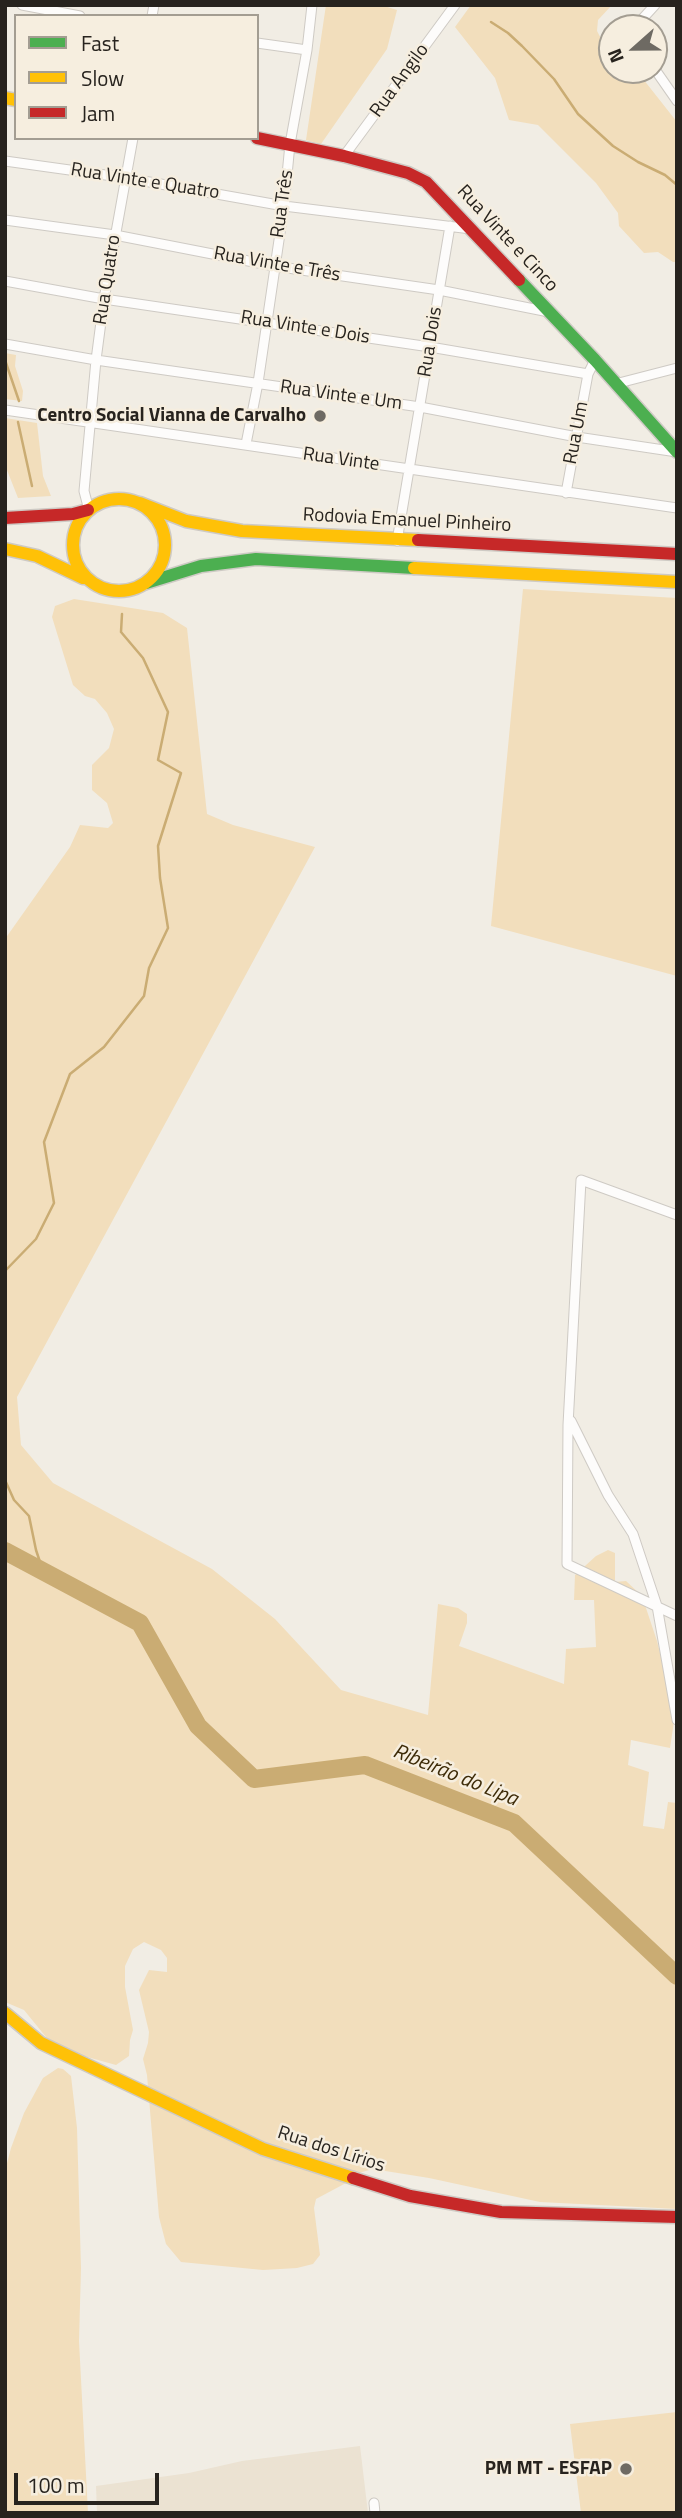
<!DOCTYPE html>
<html>
<head>
<meta charset="utf-8">
<style>
  body { margin:0 }
  #map { position:relative; width:682px; height:2518px; overflow:hidden; background:#f1ede4; font-family:"Titillium Web",sans-serif }
  canvas { display:block }
  .frame { position:absolute; inset:0; border:7px solid #27231e; pointer-events:none }
  .legend { position:absolute; left:14px; top:14px; width:245px; height:126px; box-sizing:border-box; background:#f6eedf; border:2px solid #a39d92; margin:0; padding:9px 12px; list-style:none; font-size:21px; color:#27231e }
  .legend li { display:flex; align-items:center; gap:14px; height:35px }
  .legend b { width:35px; border:2px solid #a39d92 }
  .north { position:absolute; left:598px; top:14px; width:70px; height:70px; box-sizing:border-box; background:#f6eedf; border:2px solid #a39d92; border-radius:50%; rotate:249deg; font-size:19px; font-weight:700; line-height:28px; text-align:center; color:#27231e }
  .north::after { content:''; display:block; margin:auto; width:24px; height:32px; background:#6e6a63; clip-path:polygon(50% 0,100% 100%,50% 72%,0 100%) }
  .scale { position:absolute; left:14px; top:2473px; width:145px; height:32px; box-sizing:border-box; border:4px solid #27231e; border-top:0; padding-left:9px; font-size:21px; line-height:24px; white-space:nowrap; color:#27231e; -webkit-text-stroke:5px #f6eedf; paint-order:stroke }
</style>
</head>
<body>
<div id="map">
<canvas width="682" height="2518"></canvas>
<div class="frame"></div>
<ul class="legend">
<li><b style="height:9px;background:#4caf50"></b>Fast</li>
<li><b style="height:9px;background:#ffc107"></b>Slow</li>
<li><b style="height:9px;background:#c62828"></b>Jam</li>
</ul>
<div class="north">N</div>
<div class="scale">100 m</div>
</div>
<script>
const context = document.querySelector('canvas').getContext('2d');
context.lineJoin = 'round';
function fillPath(path, color) { context.fillStyle = color; context.fill(path, 'evenodd'); }
const toPath = rows => new Path2D(rows.map(r => 'M' + r).join(''));
function strokePath(path, color, width, dash) { context.strokeStyle = color; context.lineWidth = width; context.lineCap = dash ? 'butt' : 'round'; context.setLineDash(dash || []); context.stroke(path); }
function write(font, color, halo, rows, align = 'center') {
  context.font = font + ' "Titillium Web",sans-serif'; context.lineWidth = 5; context.setLineDash([]); context.textBaseline = 'middle'; context.strokeStyle = halo; context.fillStyle = color; for (const [text, x, y, turn = 0] of rows) {
    context.save(); context.translate(x, y); context.rotate((+turn || 0) * Math.PI / 180); context.textAlign = isNaN(turn) ? turn : align; if (halo) context.strokeText(text, 0, 0); context.fillText(text, 0, 0); context.restore();
  }
}
const built = toPath([
  [360,2446,368,2513,97,2513,96,2486,189,2473,242,2461]
]);
const green = toPath([
  [326,5,381,5,397,10,387,49,321,144,306,140],
  [471,5,612,5,598,20,597,31,606,48,612,52,612,70,636,70,677,122,677,262,673,262,658,252,644,253,619,226,618,213,596,183,538,125,509,120,495,78,455,27],
  [5,353,16,355,15,366,23,391,22,401,5,399],
  [5,418,37,423,43,476,51,496,18,498,5,465],
  [523,589,677,598,677,976,491,926],
  [74,599,163,613,187,628,207,814,233,825,315,847,17,1397,21,1445,53,1483,212,1569,275,1619,341,1690,428,1715,438,1604,458,1608,467,1614,467,1623,459,1646,564,1684,566,1649,596,1647,594,1600,574,1600,575,1575,596,1556,608,1550,615,1553,615,1582,626,1581,642,1596,657,1641,675,1715,670,1748,631,1740,628,1765,649,1772,643,1826,664,1829,668,1802,677,1803,677,2209,540,2202,429,2178,373,2169,355,2174,346,2183,316,2199,314,2208,320,2255,313,2264,297,2268,263,2270,181,2262,166,2244,159,2217,147,2075,143,2059,148,2043,149,2032,139,1990,149,1970,167,1972,167,1958,161,1950,144,1942,133,1949,125,1966,125,1987,133,2030,130,2040,129,2056,116,2065,55,2048,24,2010,5,2002,5,939,70,847,80,825,108,828,113,823,107,803,92,790,92,765,109,748,114,729,107,713,95,699,85,696,73,685,52,617,55,606],
  [58,2068,63,2069,71,2076,77,2128,81,2268,79,2341,88,2513,5,2513,5,2171,11,2148,24,2113,43,2078],
  [677,2412,677,2513,581,2513,570,2424]
]);
const stream = toPath([
  [491,22,508,33,522,46,554,79,578,114,613,146,638,162,665,175,677,185],
  [5,360,19,401],
  [18,422,32,486],
  [5,1271,36,1239,54,1203,44,1142,70,1074,104,1047,144,996,149,968,168,928,160,878,158,846,181,773,158,760,168,712,143,658,121,632,122,614],
  [5,1480,14,1500,29,1516,36,1550,43,1571]
]);
const river = toPath([
  [5,1551,140,1623,198,1726,254,1779,365,1765,514,1823,677,1976]
]);
const street = toPath([
  [22,5,80,16],
  [152,16,154,5],
  [634,28,655,5],
  [257,43,307,50],
  [654,68,677,101],
  [344,156,455,5],
  [5,161,127,178,284,206,471,229],
  [5,220,115,235,274,266,439,290,549,312],
  [5,281,104,299,430,347,588,374,595,360],
  [5,344,96,360,420,407,577,437,677,452],
  [615,384,677,368],
  [5,410,677,508],
  [246,444,258,383,284,206,290,144,307,50,312,5],
  [566,493,588,374],
  [89,510,84,491,96,360,104,299,133,138],
  [397,541,450,226],
  [677,1215,581,1180,568,1425,567,1564,677,1616],
  [571,1421,608,1495,633,1534,657,1606,677,1720],
  [374,2503,375,2513]
]);
const fast = toPath([
  [519,280,595,360,677,452],
  [146,583,201,566,256,559,414,568]
]);
const slow = toPath([
  [5,98,16,100],
  '73 545a46 46 0 1 1 92 0a46 46 0 1 1-92 0Z',
  [140,503,186,521,242,531,418,540],
  [5,549,37,556,83,578],
  [414,568,677,582],
  [5,2013,41,2043,263,2149,353,2178]
]);
const jam = toPath([
  [257,138,344,156,408,173,426,182,519,280],
  [5,518,73,514,88,510],
  [418,540,677,554],
  [353,2178,410,2196,501,2212,677,2217]
]);
const markers = [
  [320,416,7,"#6e6a63"],
  [626,2469,7,"#6e6a63"]
];
const streetNames = [
  ["Rua Angilo",400,81,-54],
  ["Rua Vinte e Quatro",145,182,9],
  ["Rua Três",283,204,-82],
  ["Rua Vinte e Cinco",507,239,47],
  ["Rua Vinte e Três",277,265,10],
  ["Rua Quatro",108,280,-81],
  ["Rua Vinte e Dois",305,328,9],
  ["Rua Dois",431,342,-81],
  ["Rua Vinte e Um",341,396,8],
  ["Rua Um",577,433,-79],
  ["Rua Vinte",341,460,8],
  ["Rodovia Emanuel Pinheiro",407,521,3],
  ["Rua dos Lírios",331,2150,18]
];
const poiNames = [
  ["Centro Social Vianna de Carvalho",306,416],
  ["PM MT - ESFAP",612,2469]
];
const waterNames = [
  ["Ribeirão do Lipa",455,1776,22]
];
fillPath(built, '#ebe2d2');
fillPath(green, '#f2debc');
strokePath(stream, '#caac73', 2.5);
strokePath(river, '#caac73', 18);
strokePath(street, '#cecac4', 11);
strokePath(fast, '#cecac4', 15);
strokePath(slow, '#cecac4', 15);
strokePath(jam, '#cecac4', 15);
strokePath(street, '#fdfcfb', 9);
strokePath(fast, '#4caf50', 12);
strokePath(slow, '#ffc107', 12);
strokePath(jam, '#c62828', 12);
for (const [x, y, r, color] of markers) { const dot = new Path2D(); dot.arc(x, y, r, 0, 2 * Math.PI); context.fillStyle = color; context.fill(dot); strokePath(dot, '#f6eedf', 2.5); }
write('19px', '#27231e', '#f6eedf', streetNames);
write('bold 19px', '#27231e', '#f6eedf', poiNames, 'right');
write('italic 21px', '#3d2b08', '#f6eedf', waterNames);
</script>
</body>
</html>
